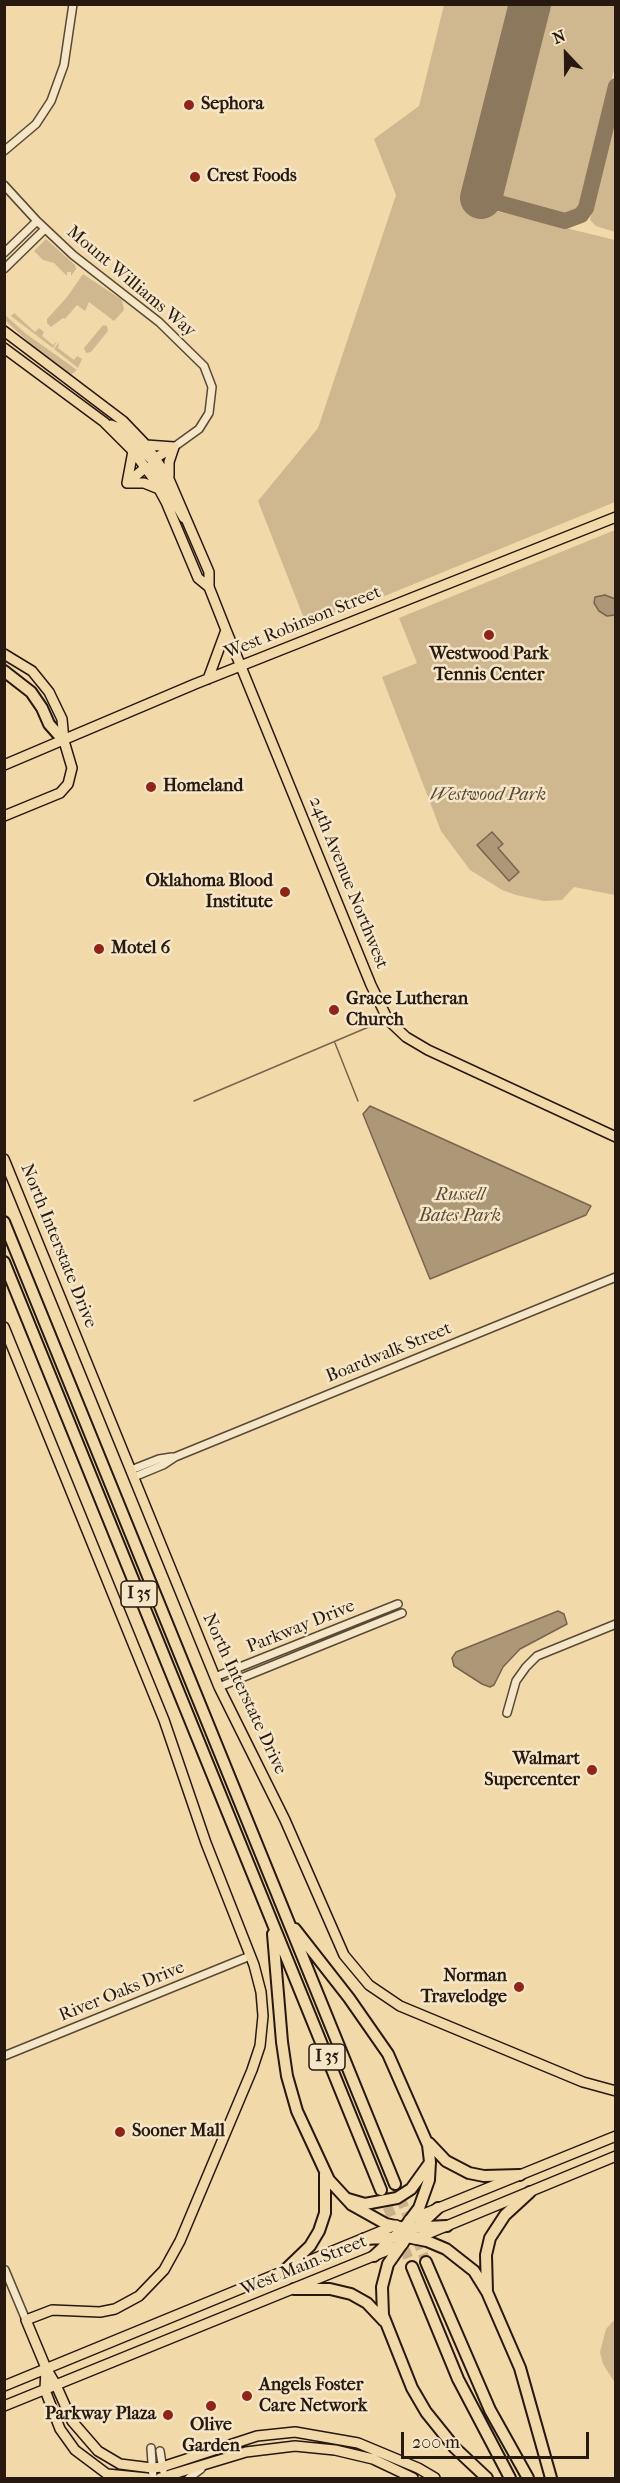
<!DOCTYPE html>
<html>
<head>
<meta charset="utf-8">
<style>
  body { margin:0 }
  #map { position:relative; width:620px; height:2483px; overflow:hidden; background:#f1d9aa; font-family:"IM FELL French Canon",serif }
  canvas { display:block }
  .frame { position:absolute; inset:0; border:6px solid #271810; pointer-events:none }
  .north { position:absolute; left:536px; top:24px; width:60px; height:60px; -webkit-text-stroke:4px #f6e6c8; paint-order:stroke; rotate:338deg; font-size:16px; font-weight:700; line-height:24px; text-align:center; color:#271810 }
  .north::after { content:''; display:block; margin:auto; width:21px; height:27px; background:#271810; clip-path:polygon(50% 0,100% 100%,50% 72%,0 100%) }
  .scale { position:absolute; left:401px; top:2432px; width:188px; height:27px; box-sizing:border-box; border:3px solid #271810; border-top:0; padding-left:8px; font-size:18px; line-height:21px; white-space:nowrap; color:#271810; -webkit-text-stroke:4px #f6e6c8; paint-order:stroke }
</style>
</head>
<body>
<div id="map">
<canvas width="620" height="2483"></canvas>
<div class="frame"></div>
<div class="north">N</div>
<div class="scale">200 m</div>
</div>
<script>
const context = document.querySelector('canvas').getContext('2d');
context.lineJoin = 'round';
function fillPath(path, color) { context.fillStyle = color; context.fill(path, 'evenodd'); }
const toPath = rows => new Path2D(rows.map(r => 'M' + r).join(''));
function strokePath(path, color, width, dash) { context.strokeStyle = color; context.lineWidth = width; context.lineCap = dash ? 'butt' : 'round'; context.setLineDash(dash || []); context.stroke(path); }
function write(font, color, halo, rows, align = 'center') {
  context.font = font + ' "IM FELL French Canon",serif'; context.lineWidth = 5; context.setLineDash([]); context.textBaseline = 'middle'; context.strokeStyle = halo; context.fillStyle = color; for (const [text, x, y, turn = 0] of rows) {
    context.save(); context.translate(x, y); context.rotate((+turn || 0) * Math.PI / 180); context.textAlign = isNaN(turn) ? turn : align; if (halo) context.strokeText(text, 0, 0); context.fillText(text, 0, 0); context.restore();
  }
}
const green = toPath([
  [444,5,515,5,464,208,491,214,492,210,615,240,615,502,360,606,305,621,258,501,318,428,396,195,374,139,419,106],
  [545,5,615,5,615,66,580,205,575,213,567,216,509,201,502,196,499,185],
  [615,115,616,232,615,232,596,226,590,220],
  [46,239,75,265,76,269,71,276,71,272,67,272,67,276,54,263,43,260,34,251],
  [83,274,122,300,124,310,114,321,89,302,85,311,77,305,65,319,63,318,51,327,47,323,47,319,67,297],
  [14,313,35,332,39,328,44,332,42,336,53,345,57,341,53,348,11,316],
  [4,314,25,333,77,370,72,374,67,373,49,361,5,320],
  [103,325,107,326,108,331,91,352,86,353,84,348],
  [59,342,58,348,74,360,77,356,82,359,78,368,54,349],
  [615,530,615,895,574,887,562,900,544,901,516,895,502,890,470,870,441,831,382,677,417,663,399,618],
  [615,2319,615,2383,603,2364,600,2352,606,2329]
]);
const water = toPath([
  [605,595,615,599,615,615,607,616,599,611,594,603,595,597,605,595],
  [492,832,503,844,498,848,519,872,509,881,477,845,492,832],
  [370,1106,591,1206,586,1215,430,1279,363,1114,370,1106],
  [558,1611,564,1614,567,1624,520,1649,503,1667,494,1685,490,1687,482,1684,454,1666,452,1658,456,1652,558,1611]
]);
const stream = toPath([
  [335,1043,358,1101],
  [194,1101,371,1026]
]);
const taxiway = toPath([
  [481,198,565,221,581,215,586,208,616,86]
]);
const runway = toPath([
  [481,198,530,4]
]);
const highwayTunnel = toPath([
  [395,2184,426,2262],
  [382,2193,412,2267]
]);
const minor = toPath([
  [4,151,36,124,51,101,64,65,73,4],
  [4,185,37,221,73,255,159,322,204,366,212,387,209,413,199,429,174,447],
  [4,253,37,221],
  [4,269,45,229],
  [131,1470,159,1459,172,1457],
  [134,1477,163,1465,175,1457,616,1277],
  [215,1677,398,1604],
  [219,1687,402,1613],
  [507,1713,516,1681,526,1667,537,1656,616,1624],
  [4,2056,250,1956],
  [5,2270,26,2320],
  [151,2448,153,2478],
  [160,2451,163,2470],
  [189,2478,201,2469]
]);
const major = toPath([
  [4,331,123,421,146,445,169,479,209,572,209,587,226,630,371,985,388,1020,406,1037,428,1050,616,1137],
  [4,348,104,422,133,451,153,478,166,502,198,578,209,587],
  [111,425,122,429,152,460,174,447],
  [146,445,174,447],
  [146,467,153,468,158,473,184,518],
  [169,476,169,462,174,447],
  [127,483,144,483,159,489],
  [127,483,133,451],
  [127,483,146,467],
  [4,654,32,671,49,692,62,719,64,741,72,768,68,784,60,793,4,816],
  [208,679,226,630],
  [4,765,195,684,616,517],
  [4,1159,219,1687,285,1820,344,1955,369,1985,400,2006,583,2082,616,2091],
  [4,1327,164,1720,206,1843,254,1965,261,1992,263,2016,260,2046,252,2070,180,2241,164,2270,139,2296,115,2309,100,2312,52,2310,26,2320,46,2368,56,2385,72,2421,98,2451,120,2464,152,2468,162,2467,257,2436,295,2432,358,2443,418,2468,435,2478],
  [409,2220,616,2136],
  [415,2239,616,2156],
  [46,2368,45,2390,60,2429,75,2450,107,2474,147,2478],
  [4,2386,396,2225],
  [4,2406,403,2244],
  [160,2478,246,2452,295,2446,335,2450,373,2459,413,2478]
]);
const highway = toPath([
  [4,671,31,692,42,708,49,724,64,741],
  [4,1222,395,2184],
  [4,1262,381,2190],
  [295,1929,349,1998,388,2054,428,2145,430,2162,429,2180,419,2208,404,2228,374,2256],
  [273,1934,282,2042,287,2076,297,2111,329,2180,352,2205,386,2224,404,2228,447,2226],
  [429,2143,446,2161,469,2173,484,2176,520,2175],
  [348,2199,365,2204,397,2198,411,2189,429,2164],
  [438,2208,407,2237,388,2264,382,2287,383,2315,412,2388,426,2412,455,2448,487,2478],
  [364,2239,407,2237,427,2241,446,2249,474,2271,487,2292,520,2368,551,2478],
  [426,2262,490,2410,528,2478],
  [412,2267,458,2379,510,2478],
  [283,2272,310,2246,319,2231,325,2213,325,2174],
  [294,2289,330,2289,351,2294,367,2303,384,2321],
  [487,2292,486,2255,490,2238,505,2215,530,2192]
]);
const markers = [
  [189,105,6,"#8f2418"],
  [195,177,6,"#8f2418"],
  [489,635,6,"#8f2418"],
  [151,787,6,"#8f2418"],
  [285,892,6,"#8f2418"],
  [99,949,6,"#8f2418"],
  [334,1010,6,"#8f2418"],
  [592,1770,6,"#8f2418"],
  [519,1987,6,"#8f2418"],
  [120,2132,6,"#8f2418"],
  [247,2396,6,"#8f2418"],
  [211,2406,6,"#8f2418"],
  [168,2415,6,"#8f2418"]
];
const shields = [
  [139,1594,36],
  [327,2057,36]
];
const shieldNames = [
  ["I 35",139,1594],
  ["I 35",327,2057]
];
const poiNames = [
  ["Sephora",201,105],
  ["Crest Foods",207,177],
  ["Westwood Park",489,655,"center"],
  ["Tennis Center",489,676,"center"],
  ["Homeland",163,787],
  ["Oklahoma Blood",273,882,"right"],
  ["Institute",273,903,"right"],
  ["Motel 6",111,949],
  ["Grace Lutheran",346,1000],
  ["Church",346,1021],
  ["Walmart",580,1760,"right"],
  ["Supercenter",580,1781,"right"],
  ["Norman",507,1977,"right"],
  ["Travelodge",507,1998,"right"],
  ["Sooner Mall",132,2132],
  ["Angels Foster",259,2386],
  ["Care Network",259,2407],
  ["Parkway Plaza",156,2415,"right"],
  ["Olive",211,2426,"center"],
  ["Garden",211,2447,"center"]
];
const streetNames = [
  ["Mount Williams Way",131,282,40],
  ["West Robinson Street",303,623,-22],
  ["24th Avenue Northwest",348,883,68],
  ["North Interstate Drive",58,1246,68],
  ["Boardwalk Street",389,1353,-22],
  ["Parkway Drive",301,1627,-22],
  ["North Interstate Drive",244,1694,65],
  ["River Oaks Drive",122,1992,-22],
  ["West Main Street",304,2266,-22]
];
const parkNames = [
  ["Westwood Park",488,796],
  ["Russell",460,1196],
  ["Bates Park",460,1217]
];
fillPath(green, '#cfb890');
fillPath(water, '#ac9776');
strokePath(water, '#77644d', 1.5);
strokePath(stream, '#77644d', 1.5);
strokePath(taxiway, '#8c785d', 16);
strokePath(runway, '#8c785d', 42);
strokePath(highwayTunnel, '#c9b28b', 10, [10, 5]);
strokePath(minor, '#5a4836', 10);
strokePath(major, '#271810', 12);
strokePath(highway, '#271810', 14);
strokePath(minor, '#f6e6c8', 7);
strokePath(major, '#f1d9aa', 9);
strokePath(highway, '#f1d9aa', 10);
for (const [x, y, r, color] of markers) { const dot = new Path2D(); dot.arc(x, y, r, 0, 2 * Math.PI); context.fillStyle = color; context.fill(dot); strokePath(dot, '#f6e6c8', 2); }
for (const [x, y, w] of shields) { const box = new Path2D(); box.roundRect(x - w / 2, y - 13, w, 26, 4.5); context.fillStyle = '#f6e6c8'; context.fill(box); strokePath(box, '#271810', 1.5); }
write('bold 16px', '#271810', null, shieldNames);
write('bold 18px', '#271810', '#f6e6c8', poiNames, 'left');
write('18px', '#271810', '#f6e6c8', streetNames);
write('italic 18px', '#594836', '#f6e6c8', parkNames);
</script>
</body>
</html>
